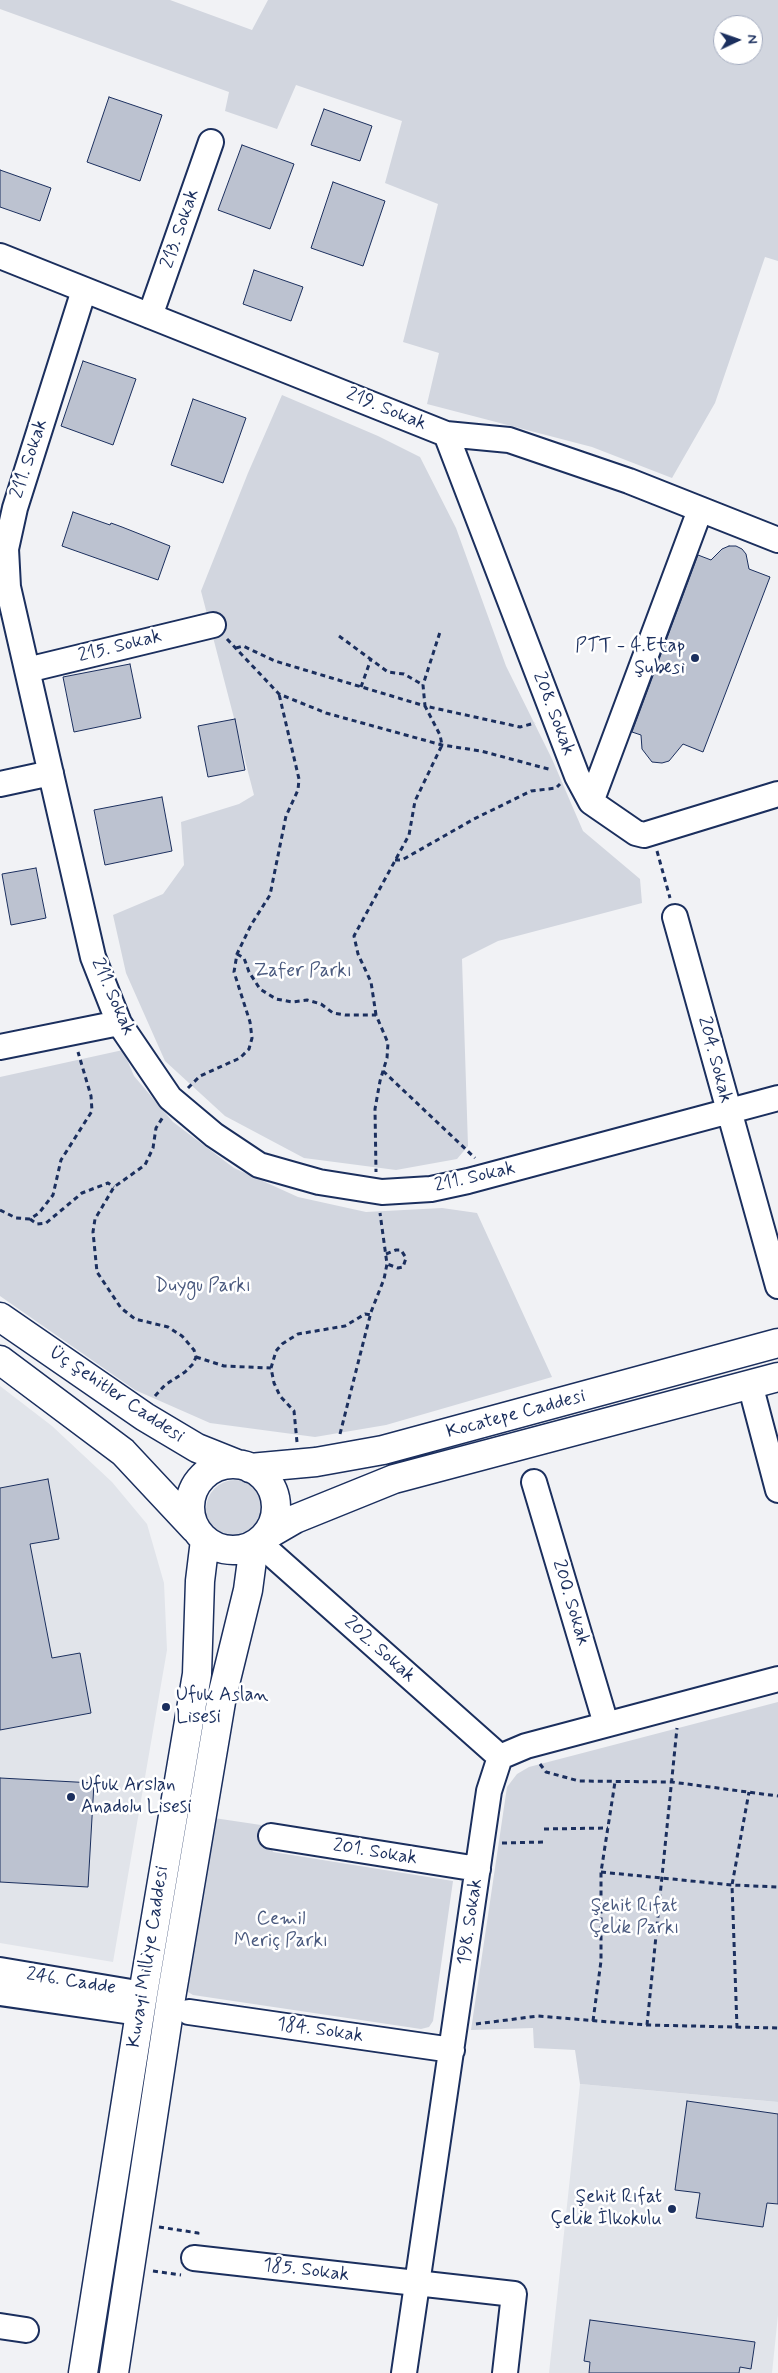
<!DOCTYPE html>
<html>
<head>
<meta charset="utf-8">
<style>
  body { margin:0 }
  #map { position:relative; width:778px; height:2373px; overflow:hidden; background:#f1f2f5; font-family:Mynerve,sans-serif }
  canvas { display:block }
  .north { position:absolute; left:713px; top:15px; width:50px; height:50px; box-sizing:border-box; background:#fff; border:1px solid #a4acbf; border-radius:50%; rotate:87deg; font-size:14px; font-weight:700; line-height:20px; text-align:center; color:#1b2f5e }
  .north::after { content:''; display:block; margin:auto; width:18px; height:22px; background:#1b2f5e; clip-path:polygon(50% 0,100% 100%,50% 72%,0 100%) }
</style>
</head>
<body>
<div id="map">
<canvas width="778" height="2373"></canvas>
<div class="north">N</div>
</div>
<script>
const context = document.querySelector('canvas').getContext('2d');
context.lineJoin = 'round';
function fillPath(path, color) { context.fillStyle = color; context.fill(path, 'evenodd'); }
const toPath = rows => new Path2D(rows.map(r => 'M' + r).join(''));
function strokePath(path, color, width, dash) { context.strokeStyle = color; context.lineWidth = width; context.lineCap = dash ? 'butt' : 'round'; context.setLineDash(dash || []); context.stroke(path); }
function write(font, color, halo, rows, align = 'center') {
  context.font = font + ' Mynerve,sans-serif'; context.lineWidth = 5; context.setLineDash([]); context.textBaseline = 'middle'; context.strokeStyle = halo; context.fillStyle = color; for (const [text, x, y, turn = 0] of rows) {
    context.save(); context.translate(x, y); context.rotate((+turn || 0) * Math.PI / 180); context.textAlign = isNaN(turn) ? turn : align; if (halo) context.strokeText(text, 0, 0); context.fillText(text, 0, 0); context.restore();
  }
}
const built = toPath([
  [0,1386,52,1426,112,1482,147,1524,164,1583,167,1650,113,1962,0,1943],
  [580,2084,778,2102,778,2315,772,2373,549,2373]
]);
const green = toPath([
  [0,0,170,0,252,30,268,0,778,0,778,261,765,257,715,403,672,478,592,447,427,404,439,353,403,342,438,204,385,183,402,121,296,85,277,129,225,111,229,92,0,9],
  [723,25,753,25,753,55,723,55],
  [282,395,378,436,420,457,456,528,506,666,552,759,583,831,640,879,642,903,498,941,462,959,468,1146,457,1159,396,1170,304,1158,225,1116,165,1061,126,973,113,915,163,894,184,865,181,822,239,804,254,795,201,591,248,473],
  [123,1050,134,1076,173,1122,234,1168,298,1197,366,1212,442,1208,477,1213,552,1377,386,1425,315,1437,210,1423,135,1390,0,1296,0,1077],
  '206 1509a29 29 0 1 1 58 0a29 29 0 1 1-58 0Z',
  [778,1702,778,2102,580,2084,575,2050,534,2048,533,2028,471,2030,507,1787,517,1774,529,1767],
  [214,1818,261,1825,273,1852,453,1881,433,2021,429,2027,421,2029,193,1995,188,1992,186,1985]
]);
const building = toPath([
  [109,97,162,115,140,181,87,162,109,97],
  [324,109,372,126,360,161,311,145,324,109],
  [242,145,294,164,270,229,218,210,242,145],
  [0,170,51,188,40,221,0,207,0,170],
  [333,182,385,201,363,266,311,248,333,182],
  [254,270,303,287,291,321,243,304,254,270],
  [83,361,136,379,113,445,61,426,83,361],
  [193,399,246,418,223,483,171,465,193,399],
  [73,512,110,525,111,523,122,527,170,546,158,580,62,546,73,512],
  [729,546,736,546,742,549,746,554,749,569,770,577,703,752,683,744,669,761,662,763,652,762,642,749,641,735,632,732,698,555,711,560,722,549,729,546],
  [130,664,141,718,74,732,63,677,130,664],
  [235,719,245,770,208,777,198,726,235,719],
  [162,797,172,851,105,865,94,810,162,797],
  [36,868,46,918,11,925,2,874,36,868],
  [48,1479,59,1539,30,1544,52,1658,80,1653,91,1713,0,1730,0,1488,48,1479],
  [0,1778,94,1783,88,1887,0,1882,0,1778],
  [687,2101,778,2114,778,2204,767,2203,763,2227,696,2218,700,2193,675,2190,687,2101],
  [590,2320,755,2342,751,2369,740,2367,739,2373,589,2373,590,2362,584,2361,590,2320]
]);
const path = toPath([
  [339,636,388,672,404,674,423,685],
  [227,639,279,694,326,713,442,745,481,751,552,770],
  [236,648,243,646,275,661,425,706,423,685,440,632],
  [361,687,371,659],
  [657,851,670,898],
  [395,860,402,860,474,819,531,791,556,788,560,784],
  [237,954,244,958,249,972,260,989,276,999,292,1002,307,1000,321,1004,333,1013,345,1015,376,1015,388,1043,387,1058,380,1081,375,1109,376,1172],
  [376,1015,371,982,358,954,354,936,409,835,415,801,442,745,440,735,425,706,520,727,535,723],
  [383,1071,475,1158],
  [188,1088,200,1076,240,1058,249,1049,252,1038,250,1022,234,972,237,954,251,925,270,895,286,816,298,790,299,779,279,694],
  [0,1210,16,1218,30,1219,39,1213,53,1195,61,1160,92,1111,91,1096,78,1052],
  [30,1219,37,1224,46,1223,82,1193,108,1183,114,1187],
  [386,1254,396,1250,401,1250,406,1258,403,1267,398,1268,387,1264],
  [196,1357,224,1366,271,1368],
  [155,1396,165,1385,185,1372,193,1364,196,1357,194,1350,182,1336,168,1327,135,1319,121,1308,97,1272,93,1232,95,1219,114,1187,145,1165,153,1148,156,1128,163,1117],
  [340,1434,371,1312,384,1279,387,1264,380,1213],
  [297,1442,294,1411,280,1396,274,1383,271,1368,276,1351,282,1344,298,1334,345,1326,365,1314,371,1315],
  [540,1764,546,1772,579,1781,672,1782,778,1796],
  [544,1829,608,1828],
  [502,1843,544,1842],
  [601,1872,732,1885,778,1887],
  [593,2021,601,1961,601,1872,615,1782],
  [476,2024,538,2016,647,2025,778,2028],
  [647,2025,677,1728],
  [737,2028,732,1885,749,1792],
  [159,2227,198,2233,197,2238],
  [153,2271,181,2275]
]);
const minor = toPath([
  [0,256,446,434,509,440,629,481,778,540],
  [84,290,15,508,6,549,8,587,93,957,119,1023,170,1098,214,1135,259,1165,319,1182,382,1192,431,1189,468,1181,778,1098],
  [150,316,211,142],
  [446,434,577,776,591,802,636,833,644,835,778,794],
  [27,670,213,625],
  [0,784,51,773],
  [591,802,700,510],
  [675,917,778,1286],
  [0,1047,119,1023],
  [750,1384,778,1490],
  [534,1482,606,1724],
  [258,1542,500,1757],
  [271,1836,478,1869],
  [0,1970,143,1994],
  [0,1993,140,2013],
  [189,2012,452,2050],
  [194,2258,514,2294,505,2373],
  [0,2326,26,2330],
  [404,2373,489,1791,500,1757,526,1746,778,1679]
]);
const major = toPath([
  [0,1317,145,1417,197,1448,237,1464],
  [0,1360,123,1452,195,1529],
  '190 1507a43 43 0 1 1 86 0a43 43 0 1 1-86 0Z',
  [250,1468,316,1462,383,1450,778,1343],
  [264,1537,295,1519,394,1479,778,1377],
  [83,2373,143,1994,197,1674,200,1581,205,1540],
  [114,2373,171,1998,222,1696,248,1590,254,1545]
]);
const markers = [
  [695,658,5,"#1b2f5e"],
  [166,1707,5,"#1b2f5e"],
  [71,1797,5,"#1b2f5e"],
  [672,2209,5,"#1b2f5e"]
];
const streetNames = [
  ["213. Sokak",181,229,-71],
  ["219. Sokak",386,410,22],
  ["211. Sokak",30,459,-72],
  ["215. Sokak",120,647,-14],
  ["208. Sokak",553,714,69],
  ["211. Sokak",112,997,66],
  ["204. Sokak",714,1060,75],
  ["211. Sokak",475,1178,-13],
  ["Üç Şehitler Caddesi",116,1395,34],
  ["Kocatepe Caddesi",516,1415,-15],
  ["200. Sokak",570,1603,73],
  ["202. Sokak",379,1650,42],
  ["201. Sokak",375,1853,9],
  ["198. Sokak",471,1922,-82],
  ["Kuvayi Milliye Caddesi",149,1957,-81],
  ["246. Cadde",71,1982,9],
  ["184. Sokak",320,2031,8],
  ["185. Sokak",306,2271,7]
];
const poiNames = [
  ["PTT - 4.Etap",685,647],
  ["Şubesi",685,669],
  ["Ufuk Aslan",176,1696,"left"],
  ["Lisesi",176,1718,"left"],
  ["Ufuk Arslan",81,1786,"left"],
  ["Anadolu Lisesi",81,1808,"left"],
  ["Şehit Rıfat",662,2198],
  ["Çelik İlkokulu",662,2220]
];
const parkNames = [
  ["Zafer Parkı",303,972],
  ["Duygu Parkı",203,1287],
  ["Şehit Rıfat",634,1907],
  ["Çelik Parkı",634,1929],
  ["Cemil",281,1920],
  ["Meriç Parkı",281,1942]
];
fillPath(built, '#e1e4ea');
fillPath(green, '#d2d6df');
fillPath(building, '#bcc2d0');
strokePath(building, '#1b2f5e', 1);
strokePath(minor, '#1b2f5e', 28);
strokePath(major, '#1b2f5e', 31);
strokePath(path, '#1b2f5e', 3, [5, 4]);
strokePath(minor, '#fff', 24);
strokePath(major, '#fff', 28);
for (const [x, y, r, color] of markers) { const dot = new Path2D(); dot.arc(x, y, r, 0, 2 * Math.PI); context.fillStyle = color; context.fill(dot); strokePath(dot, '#fff', 2); }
write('19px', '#1b2f5e', '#fff', streetNames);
write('19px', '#1b2f5e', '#fff', poiNames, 'right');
write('19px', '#49597e', '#fff', parkNames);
</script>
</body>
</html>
